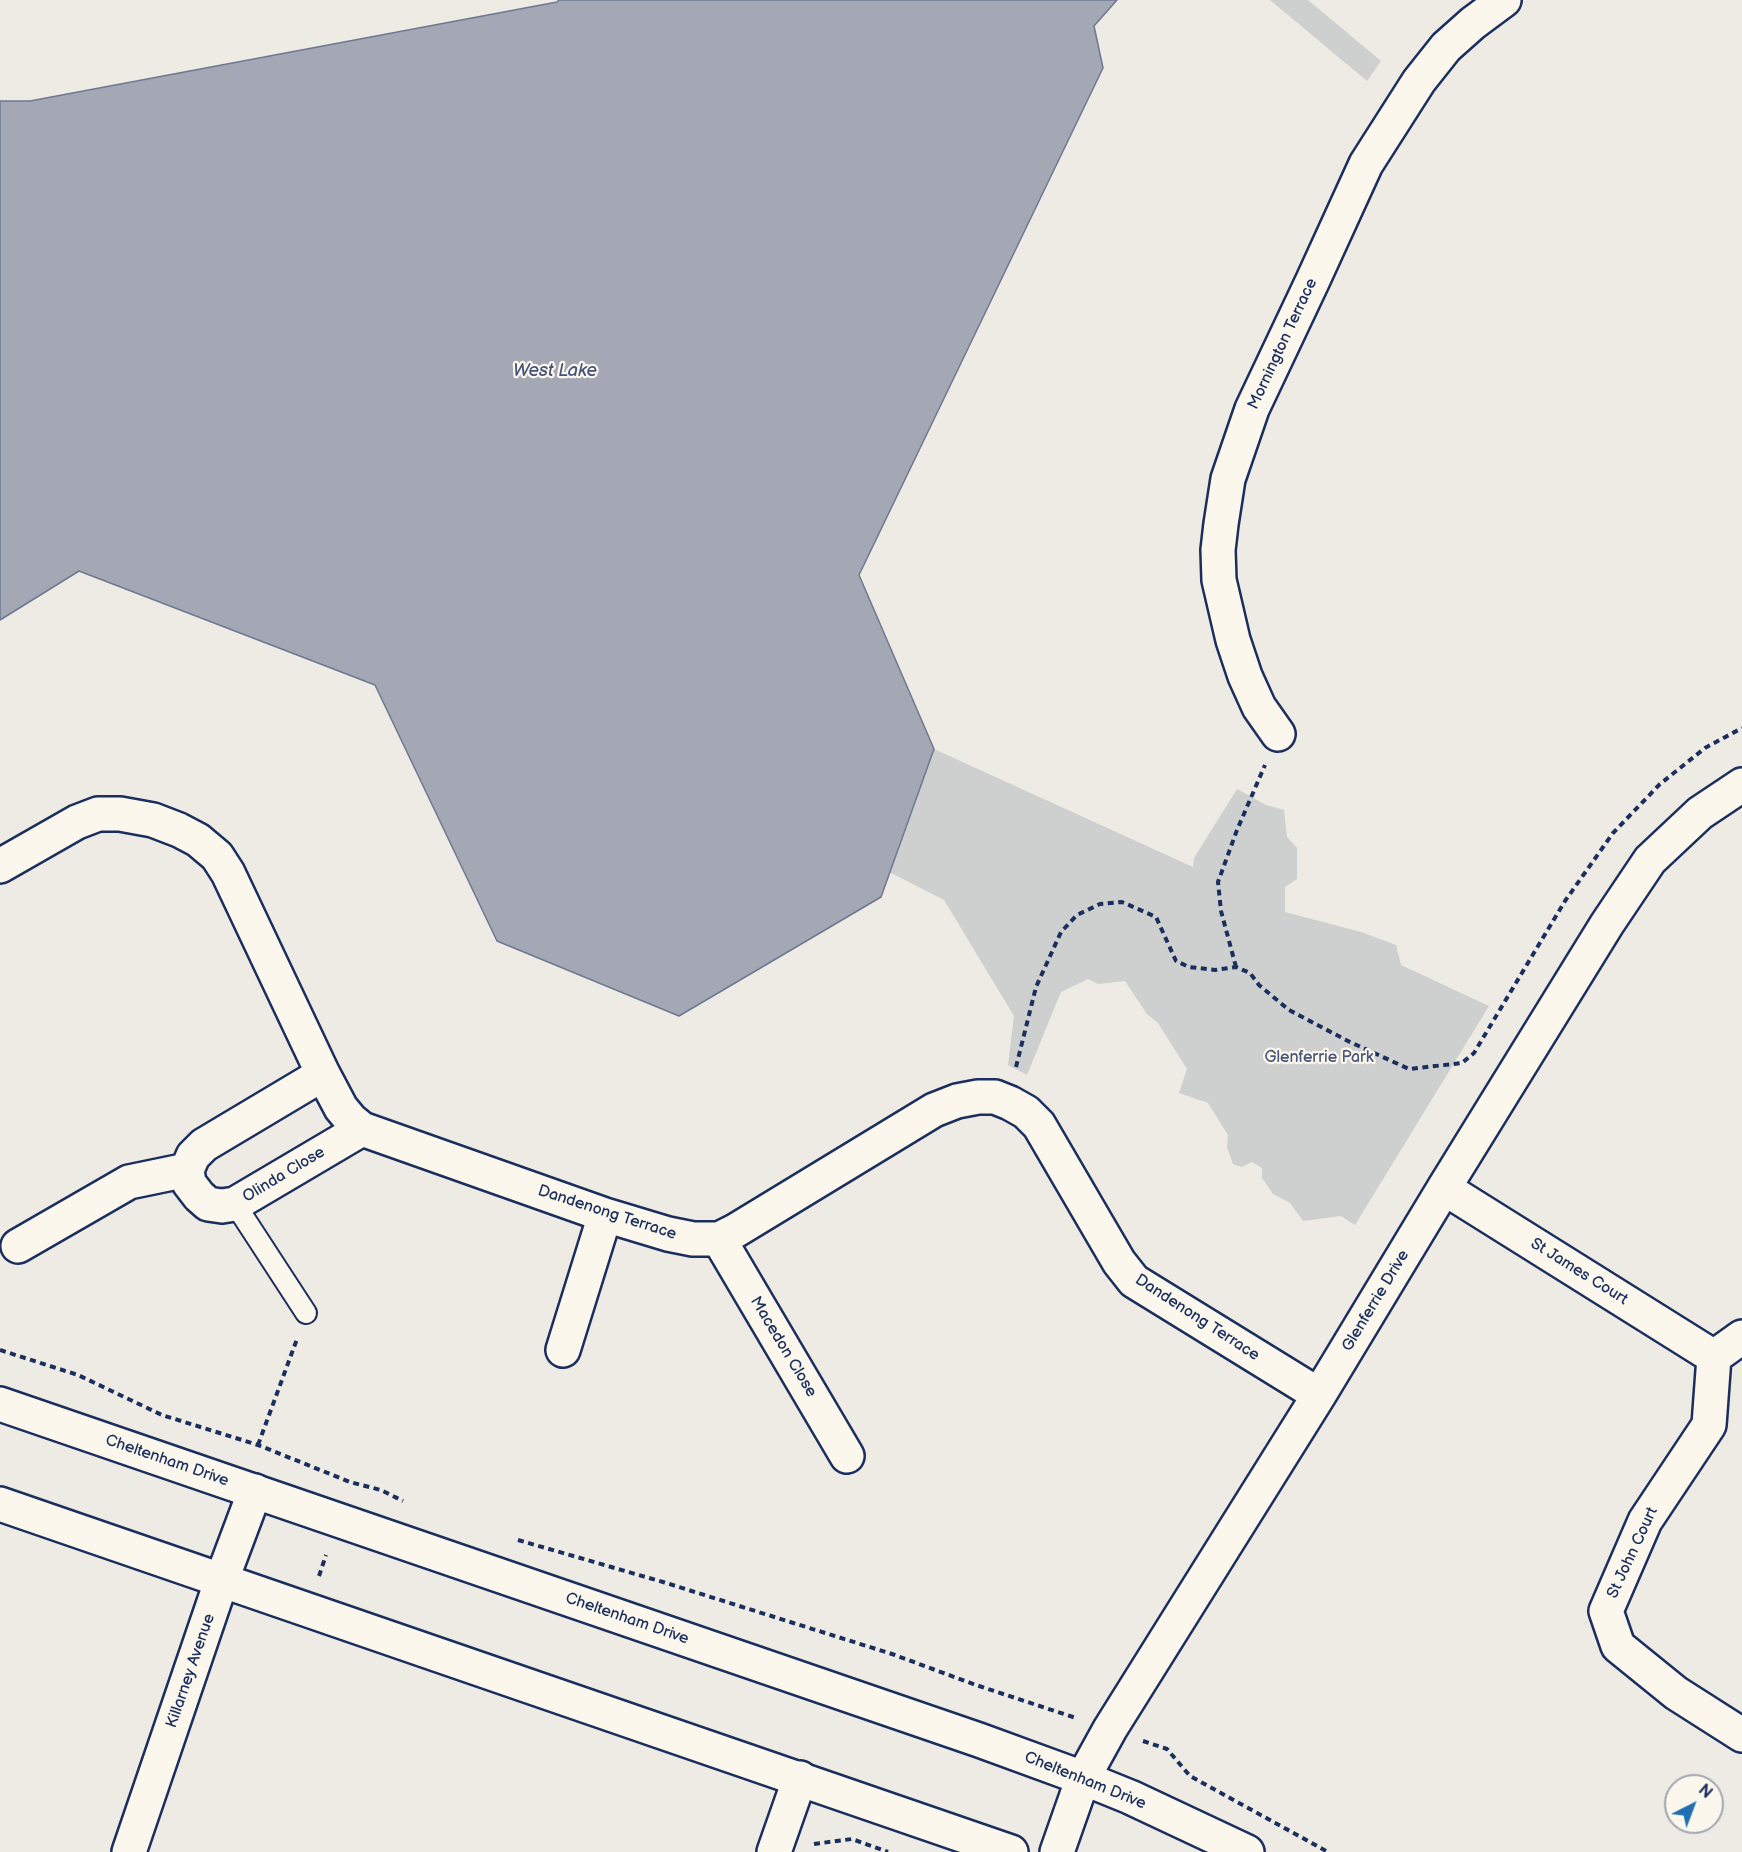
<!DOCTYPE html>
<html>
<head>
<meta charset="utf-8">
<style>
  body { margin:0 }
  #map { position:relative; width:1742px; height:1852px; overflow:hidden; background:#eeebe4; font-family:"Balsamiq Sans",sans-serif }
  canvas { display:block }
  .north { position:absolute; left:1664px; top:1774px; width:60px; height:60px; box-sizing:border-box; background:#fbf7ec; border:2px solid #a1a7b3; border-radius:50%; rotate:42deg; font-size:16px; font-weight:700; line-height:24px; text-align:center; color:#1b2f5e }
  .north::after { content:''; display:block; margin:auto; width:21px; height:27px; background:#1f6fb2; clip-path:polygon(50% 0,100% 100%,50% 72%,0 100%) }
</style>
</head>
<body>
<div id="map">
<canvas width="1742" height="1852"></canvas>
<div class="north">N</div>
</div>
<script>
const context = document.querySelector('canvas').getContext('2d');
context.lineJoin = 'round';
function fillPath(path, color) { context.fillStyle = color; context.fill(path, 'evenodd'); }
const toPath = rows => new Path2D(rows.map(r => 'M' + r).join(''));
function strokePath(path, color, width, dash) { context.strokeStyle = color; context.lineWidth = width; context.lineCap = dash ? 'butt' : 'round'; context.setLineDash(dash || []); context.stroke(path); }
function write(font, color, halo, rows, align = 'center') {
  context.font = font + ' "Balsamiq Sans",sans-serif'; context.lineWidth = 4.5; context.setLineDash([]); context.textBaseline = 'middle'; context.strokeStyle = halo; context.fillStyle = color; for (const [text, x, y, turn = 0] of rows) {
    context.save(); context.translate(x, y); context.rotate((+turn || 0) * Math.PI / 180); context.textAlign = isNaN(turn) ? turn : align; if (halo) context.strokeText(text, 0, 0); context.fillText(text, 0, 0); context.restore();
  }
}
const green = toPath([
  [1270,0,1308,0,1381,61,1367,81],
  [934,749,1193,867,1194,858,1237,789,1266,805,1284,810,1287,837,1297,848,1297,879,1285,887,1285,912,1361,932,1396,945,1401,965,1489,1006,1355,1225,1341,1216,1303,1221,1290,1203,1273,1194,1262,1178,1262,1168,1252,1162,1242,1167,1233,1164,1227,1147,1228,1135,1208,1103,1179,1093,1187,1069,1158,1023,1147,1014,1125,981,1098,984,1088,979,1061,992,1027,1075,1008,1065,1014,1016,944,900,889,872]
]);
const water = toPath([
  [559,0,1117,0,1094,26,1103,68,859,575,934,749,881,897,679,1016,497,941,375,685,79,571,0,620,0,101,30,101,557,2,559,0]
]);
const path = toPath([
  [1236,967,1221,911,1218,882,1237,830,1265,765],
  [1016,1067,1036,987,1061,932,1077,915,1100,904,1122,902,1156,917,1176,961,1189,967,1215,970,1236,967,1250,973,1259,985,1289,1010,1348,1041,1409,1069,1462,1063,1474,1053,1565,901,1613,833,1660,784,1705,748,1742,728],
  [0,1350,78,1375,162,1415,258,1445,350,1482,381,1490,403,1501],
  [258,1445,297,1339],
  [518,1540,663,1582,892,1654,976,1685,1076,1718],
  [319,1576,326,1555],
  [1143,1741,1167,1749,1190,1776,1328,1852],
  [814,1844,852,1839,888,1852]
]);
const service = toPath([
  [235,1204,306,1313]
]);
const minor = toPath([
  [1278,734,1259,707,1245,676,1233,640,1219,580,1218,550,1221,524,1228,479,1252,409,1313,280,1366,164,1419,81,1446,47,1473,23,1504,0],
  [0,866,77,822,98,814,120,814,153,820,179,830,198,840,217,856,228,873,323,1074,341,1108,351,1120,362,1129,605,1215,668,1234,693,1239,719,1239,735,1231,934,1110,957,1101,978,1097,995,1097,1010,1103,1026,1112,1039,1125,1119,1262,1134,1281,1319,1395],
  [323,1074,204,1145,193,1156,187,1170,189,1183,199,1196,208,1204,222,1206,235,1204,362,1129],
  [1444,1188,1714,1357],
  [719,1239,847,1456],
  [18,1246,129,1182,187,1170],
  [563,1350,605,1215],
  [1714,1357,1709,1425,1645,1521,1606,1611,1618,1646,1676,1693,1742,1735],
  [1714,1357,1742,1337],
  [774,1852,800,1778],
  [1057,1852,1083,1778,1110,1729,1319,1395,1444,1188,1607,924,1650,860,1700,813,1742,785]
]);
const tertiary = toPath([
  [129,1852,222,1579,255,1491]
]);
const secondary = toPath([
  [0,1404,979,1740,1083,1778,1130,1797,1247,1852],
  [0,1504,1011,1852]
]);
const streetNames = [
  ["Mornington Terrace",1283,344,-65],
  ["Olinda Close",284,1175,-31],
  ["Dandenong Terrace",607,1213,18],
  ["St James Court",1579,1272,32],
  ["Glenferrie Drive",1376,1301,-59],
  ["Dandenong Terrace",1197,1318,33],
  ["Macedon Close",783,1347,59],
  ["Cheltenham Drive",167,1461,19],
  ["St John Court",1633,1553,-65],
  ["Cheltenham Drive",627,1619,19],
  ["Killarney Avenue",191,1671,-71],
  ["Cheltenham Drive",1085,1781,22]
];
const parkNames = [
  ["Glenferrie Park",1319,1058]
];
const waterNames = [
  ["West Lake",555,371]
];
fillPath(green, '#cecfcf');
fillPath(water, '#a3a8b4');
strokePath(water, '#6d7892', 1.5);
strokePath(service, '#1b2f5e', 24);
strokePath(minor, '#1b2f5e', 38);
strokePath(tertiary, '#1b2f5e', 38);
strokePath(secondary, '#1b2f5e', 38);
strokePath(path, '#1b2f5e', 4, [6, 4.5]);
strokePath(service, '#fbf7ec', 20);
strokePath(minor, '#fbf7ec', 33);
strokePath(tertiary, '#fbf7ec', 33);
strokePath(secondary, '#fbf7ec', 33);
write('16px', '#1b2f5e', '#fbf7ec', streetNames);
write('16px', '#48577a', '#fbf7ec', parkNames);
write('italic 18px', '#445378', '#fbf7ec', waterNames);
</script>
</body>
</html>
